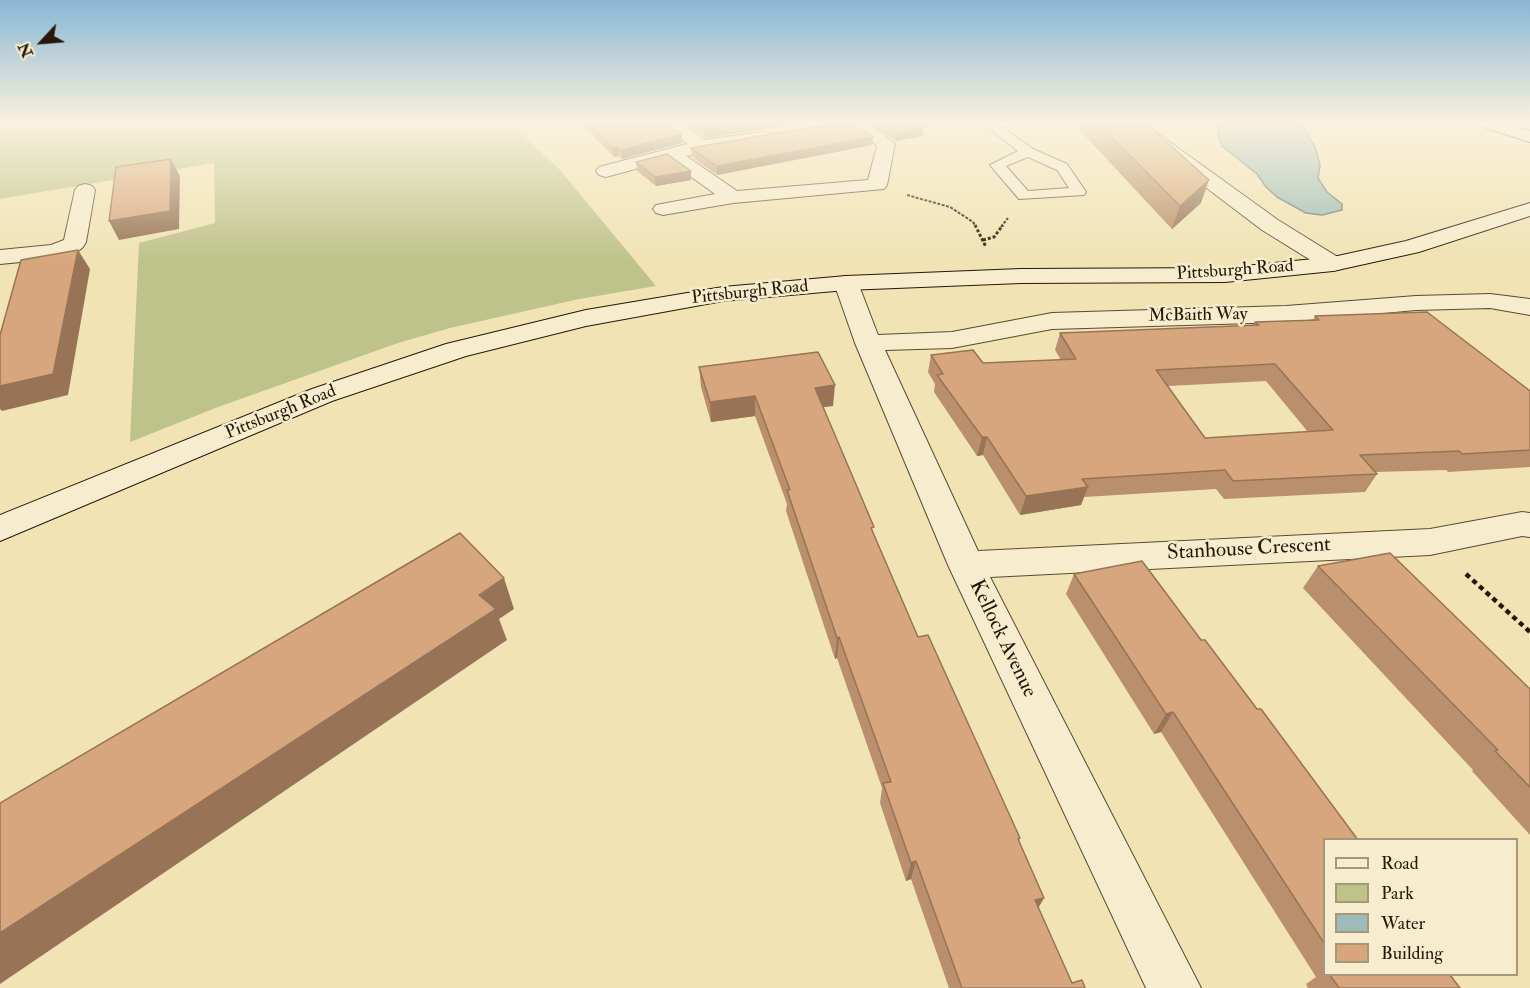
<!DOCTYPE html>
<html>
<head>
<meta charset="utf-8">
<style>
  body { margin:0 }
  #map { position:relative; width:1530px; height:988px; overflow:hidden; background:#f1e3b4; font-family:"IM FELL Double Pica",serif }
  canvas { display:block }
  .legend { position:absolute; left:1323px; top:838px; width:195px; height:138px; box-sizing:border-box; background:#f6edce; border:2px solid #a4977e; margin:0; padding:8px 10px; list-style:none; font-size:18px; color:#281706 }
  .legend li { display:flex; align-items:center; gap:12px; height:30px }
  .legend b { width:30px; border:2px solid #a4977e }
  .north { position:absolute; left:12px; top:12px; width:60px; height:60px; -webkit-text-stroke:4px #f6edce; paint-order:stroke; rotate:244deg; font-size:16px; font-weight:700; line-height:24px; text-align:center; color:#281706 }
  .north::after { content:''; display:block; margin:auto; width:21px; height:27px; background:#281706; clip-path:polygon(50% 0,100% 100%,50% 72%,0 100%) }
</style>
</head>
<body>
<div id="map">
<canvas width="1530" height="988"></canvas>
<ul class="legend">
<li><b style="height:8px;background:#f6edce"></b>Road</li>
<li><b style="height:16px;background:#bec38a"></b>Park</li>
<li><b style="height:16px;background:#9ebcb7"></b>Water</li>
<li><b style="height:16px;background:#d8a67c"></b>Building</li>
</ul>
<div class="north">N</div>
</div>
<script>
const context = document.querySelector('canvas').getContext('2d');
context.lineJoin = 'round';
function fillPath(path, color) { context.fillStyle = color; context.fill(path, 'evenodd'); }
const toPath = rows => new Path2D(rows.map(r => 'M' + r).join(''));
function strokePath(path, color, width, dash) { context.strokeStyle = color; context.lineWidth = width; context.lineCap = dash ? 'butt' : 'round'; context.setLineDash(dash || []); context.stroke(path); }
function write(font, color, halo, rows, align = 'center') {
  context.font = font + ' "IM FELL Double Pica",serif'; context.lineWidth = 5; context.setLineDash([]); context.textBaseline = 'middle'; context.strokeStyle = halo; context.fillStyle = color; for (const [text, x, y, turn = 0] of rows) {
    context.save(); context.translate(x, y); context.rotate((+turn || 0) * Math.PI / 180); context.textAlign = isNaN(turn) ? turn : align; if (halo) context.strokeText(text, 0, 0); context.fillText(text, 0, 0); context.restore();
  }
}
const green = toPath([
  [0,122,509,122,560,170,656,286,579,299,450,328,398,343,218,407,130,442,139,243,215,223,214,163,0,199]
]);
const water = toPath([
  [1227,122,1301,122,1316,149,1320,166,1318,178,1327,192,1342,204,1342,210,1322,215,1306,213,1277,197,1266,187,1257,174,1222,146,1218,134,1218,124,1227,122]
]);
const pathFar2 = toPath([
  [907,195,950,207,973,222,976,227],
  [1001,227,1008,218]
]);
const pathFar1 = toPath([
  [975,225,986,247],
  [983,240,994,237,1003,225]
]);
const path = toPath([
  [1466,574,1530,632]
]);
const lane = toPath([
  [995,122,1016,122,1014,125,1002,127,1033,149,1067,164,1086,192,1084,195,1019,199,990,165,1018,151,986,126,995,122],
  [1028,157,1057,170,1069,188,1028,191,1006,166,1028,157]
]);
const street = toPath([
  [662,122,680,122,705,140,762,132,768,133,771,137,768,141,686,156,737,191,868,180,877,146,849,122,867,122,895,144,887,185,884,189,733,203,663,215,656,213,653,209,656,205,715,194,668,160,606,177,599,175,596,171,599,167,687,144,662,122],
  [1123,122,1142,122,1278,220,1341,259,1345,264,1341,269,1333,271,1325,269,1262,230,1125,126,1123,122],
  [85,184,92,186,95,190,86,242,83,247,76,253,51,259,0,264,0,250,51,245,64,240,75,190,78,186,85,184],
  [846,276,855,278,858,283,878,335,952,332,1052,313,1286,306,1416,296,1490,294,1530,299,1530,315,1490,308,1416,310,1286,322,1052,329,952,348,885,350,978,551,1430,529,1522,512,1530,513,1530,537,1522,536,1430,555,990,577,1201,988,1146,988,948,565,855,343,834,283,837,278,846,276]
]);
const secondary = toPath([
  [1477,122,1502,122,1530,131,1530,142,1480,126,1477,122],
  [1530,203,1530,216,1419,252,1333,271,1225,282,1021,283,846,290,723,301,586,326,466,356,332,401,0,541,0,515,312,389,446,344,586,310,723,287,846,276,1021,269,1225,268,1333,257,1406,241,1530,203]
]);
const wall = toPath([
  [579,122,667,122,682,134,682,143,622,159,619,156,614,157],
  [683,122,807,122,706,138],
  [869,122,946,122,924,128,923,136,895,141],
  [1072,122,1144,122,1201,203,1172,229],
  [873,137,872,145,717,175,692,157,691,148],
  [636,162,691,171,691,180,656,186,637,171],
  [1315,316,1530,391,1530,467,1448,472,1446,470,1376,472,1377,474,1365,492,1224,499,1216,489,1084,497,1081,505,1020,515,983,455,977,456,934,392,935,384,928,372,931,355,983,363,1061,360,1055,350,1060,333,1254,325,1255,322,1313,320],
  [1266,381,1308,432,1205,438,1168,386],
  [699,367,833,406,823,407,874,534,918,637,1020,838,1019,841,1044,898,1038,908,1072,983,1085,988,949,988,911,879,906,881,880,803,882,788,837,658,835,659,786,511,787,504,755,416,711,422,701,387],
  [1318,566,1530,689,1530,835,1472,771,1473,770,1303,588],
  [1074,574,1324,840,1324,975,1450,975,1460,988,1308,988,1306,984,1316,977,1161,732,1154,734,1066,594]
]);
const shadedWall = toPath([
  [753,122,807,122,706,138,705,129],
  [922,122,946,122,924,128,923,136,895,141,896,132],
  [682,134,682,143,622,159,621,150],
  [873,137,872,145,717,175,717,166],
  [618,147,619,156,614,157,613,148],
  [171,159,180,176,179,229,119,240,109,221],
  [691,171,691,180,656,186,655,177],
  [1209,180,1201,203,1172,229,1180,206],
  [78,250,90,269,68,395,2,411,0,409,0,386],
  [835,385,833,406,814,408,815,388],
  [755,396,755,416,711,422,710,402],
  [982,437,987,437,983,455,977,456],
  [1088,487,1081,505,1020,515,1026,496],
  [504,578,514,609,499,619,507,640,0,984,0,933],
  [839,637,837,658,835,659,837,638],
  [1173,712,1161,732,1154,734,1166,714],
  [916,861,911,879,906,881,911,863],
  [1044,898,1034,915,1035,900]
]);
const building = toPath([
  [586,122,667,122,682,134,621,150,618,147,613,148,586,122],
  [694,122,753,122,705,129,694,122],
  [842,122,853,122,873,137,717,166,691,148,842,122],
  [881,122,923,122,924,127,896,132,881,122],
  [1097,122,1144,122,1209,180,1180,206,1097,122],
  [667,154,691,171,655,177,636,162,667,154],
  [171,159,170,211,109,221,116,167,171,159],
  [78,250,53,374,0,386,0,335,21,260,78,250],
  [1427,312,1530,391,1530,450,1462,454,1459,451,1360,455,1377,474,1233,481,1225,470,1082,479,1088,487,1026,496,987,437,982,437,937,375,943,374,931,355,973,350,983,363,1076,359,1060,333,1259,325,1255,322,1319,320,1315,316,1427,312],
  [1275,364,1333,430,1205,438,1156,370,1275,364],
  [818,352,835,385,815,388,874,527,871,528,918,637,928,635,1020,838,1018,839,1044,898,1035,900,1072,983,1082,980,1085,988,962,988,916,861,911,863,883,783,891,782,839,637,837,638,787,490,790,490,755,396,710,402,699,367,818,352],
  [460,533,504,578,479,595,496,609,0,933,0,803,460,533],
  [1390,553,1530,689,1530,787,1495,751,1498,750,1318,566,1390,553],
  [1142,561,1201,640,1205,640,1257,709,1261,709,1358,840,1324,840,1324,943,1173,712,1166,714,1074,574,1142,561],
  [1330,975,1450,975,1460,988,1339,988,1330,975]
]);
const farStreetnames = [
  ["Pittsburgh Road",1235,271,-4],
  ["Pittsburgh Road",750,293,-6],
  ["McBaith Way",1198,316,-1],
  ["Pittsburgh Road",281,413,-22]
];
const streetNames = [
  ["Stanhouse Crescent",1249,550,-3],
  ["Kellock Avenue",1002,639,64]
];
fillPath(green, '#bec38a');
fillPath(water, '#9ebcb7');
strokePath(water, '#6f7a70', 1.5);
strokePath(lane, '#5a4a32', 2);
strokePath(street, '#5a4a32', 2);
strokePath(secondary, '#281706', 2);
strokePath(pathFar2, '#281706', 2, [3, 1.5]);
strokePath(pathFar1, '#281706', 3, [3, 2]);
strokePath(path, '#281706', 4.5, [5, 4]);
fillPath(lane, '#f6edce');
fillPath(street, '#f6edce');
fillPath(secondary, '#f6edce');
fillPath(wall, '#ba8f6b');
fillPath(shadedWall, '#977457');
fillPath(building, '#d8a67c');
strokePath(building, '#977457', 1.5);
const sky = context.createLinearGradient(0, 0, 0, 260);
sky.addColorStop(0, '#8ab7d4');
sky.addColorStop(0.47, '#f9f2dd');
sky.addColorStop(1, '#f9f2dd00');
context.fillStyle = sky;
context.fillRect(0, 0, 1530, 260);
write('18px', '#281706', '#f6edce', farStreetnames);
write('21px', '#281706', '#f6edce', streetNames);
</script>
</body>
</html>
